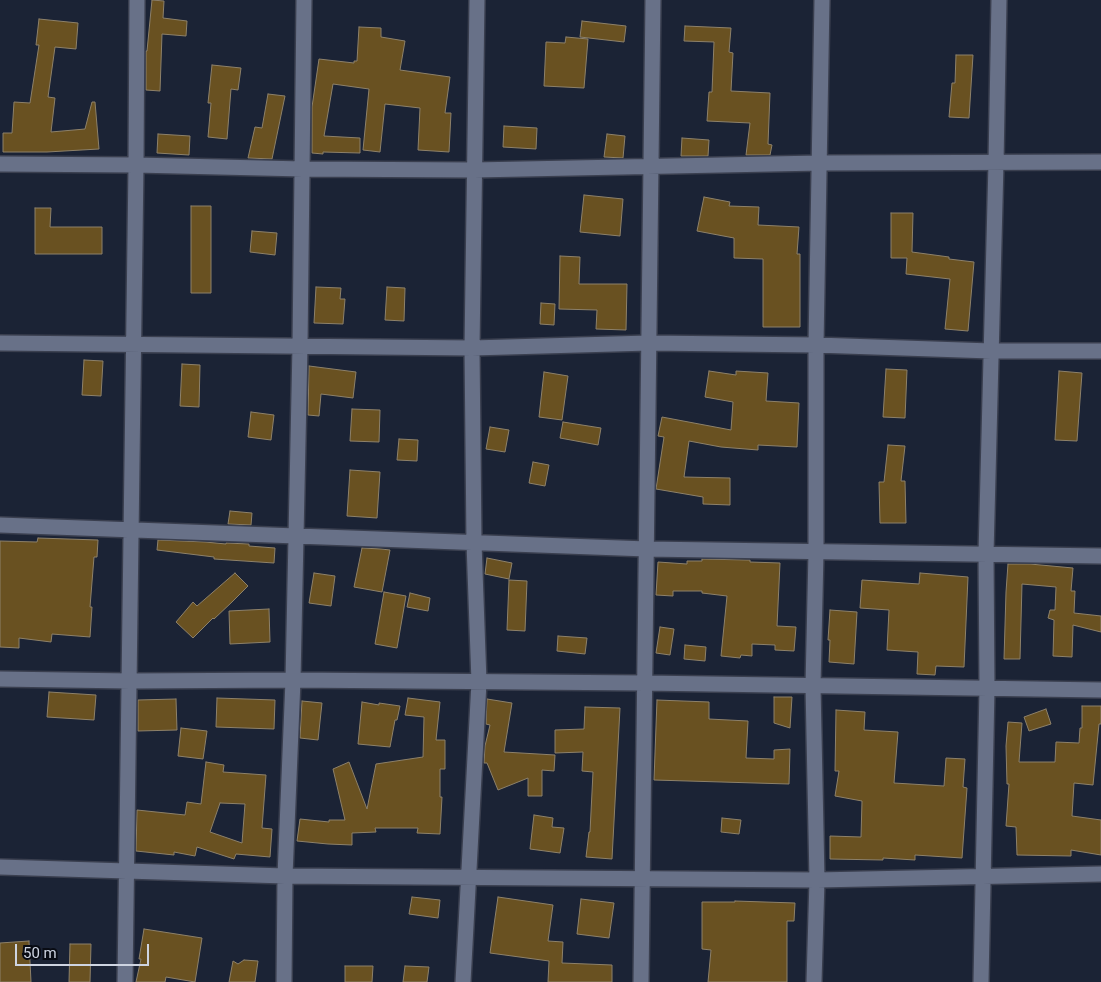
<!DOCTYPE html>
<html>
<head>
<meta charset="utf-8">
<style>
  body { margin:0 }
  #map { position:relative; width:1101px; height:982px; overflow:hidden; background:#1b2335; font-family:Roboto,sans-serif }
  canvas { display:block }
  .scale { position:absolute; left:15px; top:944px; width:134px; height:22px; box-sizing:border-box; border:2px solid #ced4e1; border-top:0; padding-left:6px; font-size:15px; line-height:18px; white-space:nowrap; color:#ced4e1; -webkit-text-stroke:4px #090c14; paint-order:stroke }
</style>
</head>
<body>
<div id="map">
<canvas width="1101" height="982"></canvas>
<div class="scale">50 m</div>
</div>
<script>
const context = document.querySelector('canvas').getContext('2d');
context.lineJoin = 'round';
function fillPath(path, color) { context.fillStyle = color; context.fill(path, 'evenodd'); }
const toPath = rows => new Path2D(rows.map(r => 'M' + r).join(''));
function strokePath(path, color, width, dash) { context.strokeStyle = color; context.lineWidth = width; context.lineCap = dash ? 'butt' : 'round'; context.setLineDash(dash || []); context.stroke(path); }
const building = toPath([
  [152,0,164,1,163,18,187,21,186,36,162,34,160,91,146,90,146,51,147,51,152,0],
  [39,19,78,23,76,49,55,47,48,97,55,98,51,132,85,129,92,102,95,102,99,149,47,152,3,152,3,133,12,133,14,102,30,103,39,45,36,45,39,19],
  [582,21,626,26,624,42,580,37,582,21],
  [685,26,731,28,729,52,733,53,731,91,770,93,768,144,772,145,770,155,746,155,750,123,707,121,709,92,712,92,714,42,684,41,685,26],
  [359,27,381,28,381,37,405,41,400,70,450,77,445,113,451,113,449,152,418,150,420,108,385,104,380,152,363,150,369,89,333,84,324,136,360,138,360,153,323,152,323,154,312,153,312,107,319,59,354,63,354,61,357,61,359,27],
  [566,37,588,39,584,88,544,86,546,42,565,43,566,37],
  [956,55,973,55,969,118,949,117,952,83,955,83,956,55],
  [212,65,241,68,238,90,231,89,227,139,208,137,211,103,208,103,212,65],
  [268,94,285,96,272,159,248,158,255,127,262,128,268,94],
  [504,126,537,128,536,149,503,147,504,126],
  [158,134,190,136,189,155,157,153,158,134],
  [607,134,625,136,623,158,604,157,607,134],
  [682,138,709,140,708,156,681,156,682,138],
  [584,195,623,199,620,236,580,232,584,195],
  [704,197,730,202,729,206,759,207,758,225,799,227,797,254,800,254,800,327,763,327,763,259,734,258,734,238,697,231,704,197],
  [191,206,211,206,211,293,191,293,191,206],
  [35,208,51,208,50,227,102,227,102,254,35,254,35,208],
  [891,213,913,213,912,252,949,257,949,259,974,262,968,331,945,329,950,279,906,274,907,258,891,258,891,213],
  [252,231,277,233,275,255,250,252,252,231],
  [560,256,580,257,579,284,627,284,626,330,596,329,597,310,559,309,560,256],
  [316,287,341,288,340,299,345,299,343,324,314,323,316,287],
  [387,287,405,288,404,321,385,320,387,287],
  [541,303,555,304,554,325,540,324,541,303],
  [84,360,103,361,101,396,82,395,84,360],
  [182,364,200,365,199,407,180,406,182,364],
  [309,366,356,372,353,398,321,394,319,416,308,415,309,366],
  [886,369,907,370,905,418,883,417,886,369],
  [709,371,736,375,736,371,768,373,766,401,799,403,797,447,758,445,758,450,721,447,689,441,684,477,730,478,730,505,703,504,703,497,656,489,664,437,658,436,662,417,731,430,733,402,705,397,709,371],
  [1059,371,1082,373,1077,441,1055,440,1059,371],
  [544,372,568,376,562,420,539,417,544,372],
  [352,409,380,410,379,442,350,441,352,409],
  [251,412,274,415,271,440,248,437,251,412],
  [563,422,601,428,598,445,560,438,563,422],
  [490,427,509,430,505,452,486,449,490,427],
  [399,439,418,440,417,461,397,460,399,439],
  [888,445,905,446,901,481,905,481,906,523,880,523,879,482,884,482,888,445],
  [533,462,549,465,545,486,529,483,533,462],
  [350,470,380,472,377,518,347,516,350,470],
  [230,511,252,513,251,525,228,524,230,511],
  [38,538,98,540,97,557,94,557,90,607,92,607,90,637,52,634,51,642,19,638,19,648,0,647,0,541,37,542,38,538],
  [158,540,205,542,226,544,226,543,249,544,249,546,275,548,274,563,214,559,214,557,157,550,158,540],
  [362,548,381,549,390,550,382,592,354,587,362,548],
  [487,558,512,563,509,579,485,574,487,558],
  [702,559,746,560,750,560,750,562,780,563,777,626,796,627,794,651,775,650,775,645,752,644,752,656,741,655,740,658,721,656,727,596,702,593,702,591,673,591,673,596,656,595,658,562,687,564,687,561,702,561,702,559],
  [1008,564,1030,564,1073,568,1071,591,1075,591,1074,613,1101,616,1101,632,1073,625,1072,657,1053,656,1054,620,1048,618,1050,610,1055,610,1056,587,1022,584,1020,659,1004,659,1006,592,1008,564],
  [235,573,248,586,232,602,214,619,213,618,193,638,176,622,193,602,197,606,235,573],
  [314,573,335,576,331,606,309,603,314,573],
  [920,573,968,577,964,667,936,666,935,675,917,674,918,652,887,650,889,610,860,608,862,580,919,584,920,573],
  [509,580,527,581,525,631,507,630,509,580],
  [384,592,406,596,397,648,375,644,384,592],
  [410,593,430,598,428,611,407,607,410,593],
  [269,609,270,642,230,644,229,611,269,609],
  [830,610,857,612,854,664,829,662,830,640,828,640,830,610],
  [660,627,674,629,670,655,656,653,660,627],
  [558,636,587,638,585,654,557,651,558,636],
  [685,645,706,647,705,661,684,659,685,645],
  [49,692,96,695,94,720,47,717,49,692],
  [774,697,792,697,790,728,774,723,774,697],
  [217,698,275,700,274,729,216,727,217,698],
  [408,698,440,702,436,740,445,740,445,769,440,769,440,797,442,797,440,834,417,833,418,828,375,828,376,832,352,833,352,845,328,844,297,841,300,819,329,822,329,820,345,820,333,769,349,762,367,809,376,764,423,757,424,717,405,715,408,698],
  [176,699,177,730,138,731,138,700,176,699],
  [487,699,512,703,504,752,555,755,554,771,542,770,542,796,528,796,528,778,498,790,487,763,484,763,485,746,490,725,486,724,487,699],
  [657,700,709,702,709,719,748,721,746,758,774,759,774,750,790,749,789,784,654,780,657,700],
  [302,701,322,703,318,740,300,738,302,701],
  [362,702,379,705,379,703,400,706,397,720,395,720,390,747,358,744,362,702],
  [1082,706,1101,706,1101,724,1099,724,1093,785,1074,783,1072,816,1101,820,1101,855,1071,850,1071,856,1017,855,1016,827,1006,826,1009,784,1007,784,1006,746,1008,722,1022,723,1019,762,1055,762,1056,742,1079,743,1080,728,1082,728,1082,706],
  [585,707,620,708,612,859,586,857,589,832,590,832,593,772,582,771,583,752,555,753,555,730,584,729,585,707],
  [1046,709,1051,724,1029,731,1024,717,1046,709],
  [836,710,865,712,864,730,898,732,894,783,944,786,946,758,965,759,963,787,967,788,962,858,915,855,915,860,883,858,883,860,830,859,830,836,861,837,862,801,835,796,839,771,835,771,836,710],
  [181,728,207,731,203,759,178,756,181,728],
  [206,762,224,765,223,772,266,775,262,828,272,829,270,857,236,854,234,859,197,847,195,856,174,852,174,855,136,851,137,810,185,815,187,802,201,804,206,762],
  [220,803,245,804,242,843,210,832,220,803],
  [534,815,553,818,552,827,564,828,560,853,530,849,534,815],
  [722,818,741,820,739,834,721,832,722,818],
  [412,897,440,900,438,918,409,914,412,897],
  [498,897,553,905,548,941,563,942,562,963,612,965,612,982,548,982,549,961,490,953,498,897],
  [581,899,614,903,609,938,577,934,581,899],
  [735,901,795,903,794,921,787,921,787,982,708,982,711,950,702,949,702,902,735,902,735,901],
  [144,929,202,938,195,982,166,977,165,982,136,982,141,959,139,959,144,929],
  [29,941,31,982,0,982,0,943,29,941],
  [70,944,91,944,90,982,69,982,70,944],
  [244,960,258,961,255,982,229,982,233,961,238,964,244,960],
  [345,966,373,966,372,982,345,982,345,966],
  [405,966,429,967,427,982,403,982,405,966]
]);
const minor = toPath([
  [0,164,136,165,303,169,474,170,820,163,1101,162],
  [0,343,472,348,649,343,816,345,991,351,1101,351],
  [0,525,647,549,1101,556],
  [0,679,130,681,293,680,645,683,1101,690],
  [0,867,285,876,817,880,1101,874],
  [125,982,136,165,137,0],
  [284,982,285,876,293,680,300,346,304,0],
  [463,982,479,682,474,543,472,348,477,0],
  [641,982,653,0],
  [814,982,817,880,813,686,816,552,816,345,822,0],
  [981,982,987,688,986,554,996,163,999,0]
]);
fillPath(building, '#695121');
strokePath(building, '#8d816a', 1);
strokePath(minor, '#3a3f4f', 18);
strokePath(minor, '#687188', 15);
</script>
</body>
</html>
